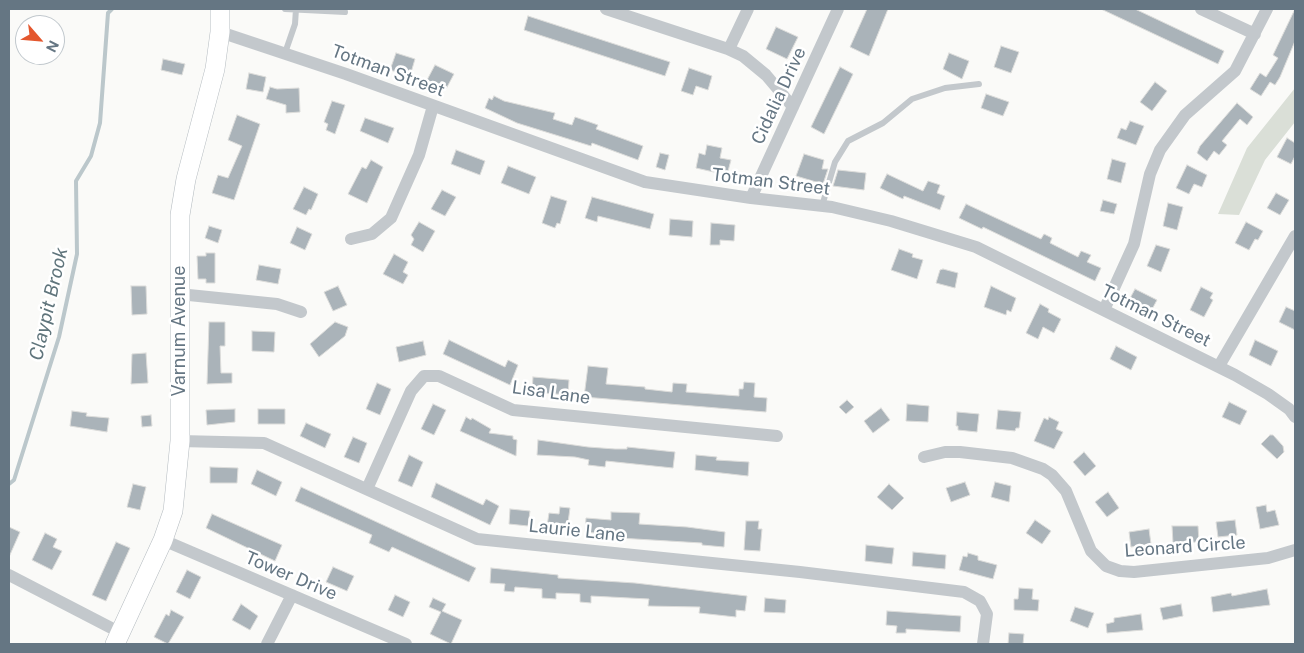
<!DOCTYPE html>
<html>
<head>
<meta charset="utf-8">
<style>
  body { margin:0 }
  #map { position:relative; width:1304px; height:653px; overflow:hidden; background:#fafaf8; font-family:"Public Sans",sans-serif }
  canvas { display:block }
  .frame { position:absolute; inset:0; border:10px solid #657683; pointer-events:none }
  .north { position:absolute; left:15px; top:15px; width:50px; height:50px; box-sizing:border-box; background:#fff; border:1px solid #c1c8cd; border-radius:50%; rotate:117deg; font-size:14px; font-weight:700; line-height:20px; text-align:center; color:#657683 }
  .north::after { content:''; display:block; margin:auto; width:18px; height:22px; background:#e4572e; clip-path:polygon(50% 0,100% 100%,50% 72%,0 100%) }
</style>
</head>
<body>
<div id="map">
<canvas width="1304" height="653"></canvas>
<div class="frame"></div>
<div class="north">N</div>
</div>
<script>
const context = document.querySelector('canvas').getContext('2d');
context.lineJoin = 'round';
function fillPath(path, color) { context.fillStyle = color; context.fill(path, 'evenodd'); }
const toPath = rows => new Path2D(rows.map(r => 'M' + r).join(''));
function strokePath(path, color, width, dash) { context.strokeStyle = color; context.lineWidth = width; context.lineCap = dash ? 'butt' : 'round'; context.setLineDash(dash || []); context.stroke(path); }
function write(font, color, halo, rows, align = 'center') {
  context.font = font + ' "Public Sans",sans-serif'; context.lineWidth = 5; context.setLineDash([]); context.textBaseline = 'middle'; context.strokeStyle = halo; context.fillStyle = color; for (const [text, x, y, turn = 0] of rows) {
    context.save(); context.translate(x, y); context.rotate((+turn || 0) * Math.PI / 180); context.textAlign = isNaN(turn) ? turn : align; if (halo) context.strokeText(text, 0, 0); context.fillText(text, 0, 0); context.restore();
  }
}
const green = toPath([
  [1295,88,1295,122,1265,160,1239,215,1218,214,1247,148]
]);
const stream = toPath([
  [9,484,14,480,59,337,77,254,76,181,91,156,100,123,108,13,112,9]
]);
const building = toPath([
  [867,9,888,9,869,56,850,47,867,9],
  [1101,9,1135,9,1224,51,1218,64,1101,9],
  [1295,9,1295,41,1280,77,1275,85,1270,82,1261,96,1250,89,1260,73,1266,77,1278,58,1273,55,1295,9],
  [528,16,670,62,665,76,524,30,528,16],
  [776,27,798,37,787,59,766,49,776,27],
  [1001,46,1019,52,1011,73,994,67,1001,46],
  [396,53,415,59,410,76,390,70,396,53],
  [949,53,969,61,962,79,943,69,949,53],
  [163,59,185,64,182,75,161,70,163,59],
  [435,65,454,74,446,89,427,80,435,65],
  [840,67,853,74,824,134,811,127,840,67],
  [689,68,712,76,708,90,696,86,693,95,681,91,689,68],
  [249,73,266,77,263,92,246,89,249,73],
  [1155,82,1167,91,1152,111,1140,102,1155,82],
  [270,87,277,89,299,88,300,112,286,113,286,105,266,99,270,87],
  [986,94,1009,102,1003,116,981,108,986,94],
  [494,96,504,101,555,113,553,119,572,125,575,117,598,125,596,129,643,146,638,160,592,143,591,146,517,123,485,108,489,98,492,100,494,96],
  [332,101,345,105,335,134,326,130,328,124,324,122,332,101],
  [1237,103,1253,117,1247,125,1240,119,1222,141,1227,145,1219,155,1214,151,1207,161,1197,153,1200,146,1237,103],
  [237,115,260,124,234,200,212,193,218,175,228,178,242,146,228,140,237,115],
  [365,118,394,128,388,143,360,131,365,118],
  [1130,121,1144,126,1136,145,1117,138,1121,128,1126,130,1130,121],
  [1287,138,1295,143,1295,156,1291,164,1277,157,1287,138],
  [707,145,722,148,720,158,731,160,727,175,696,168,699,153,705,155,707,145],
  [456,150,485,161,480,175,451,164,456,150],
  [660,153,669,155,665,170,656,167,660,153],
  [804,154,824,160,822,169,828,169,823,184,796,176,804,154],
  [1112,159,1126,163,1121,183,1107,179,1112,159],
  [371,160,383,167,367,203,348,194,362,167,366,169,371,160],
  [1187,165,1207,175,1202,187,1194,184,1189,194,1176,188,1187,165],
  [508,166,536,177,529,194,501,183,508,166],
  [838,170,866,173,864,190,833,186,838,170],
  [887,174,923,191,928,181,940,185,937,193,945,196,940,210,904,196,903,199,880,188,887,174],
  [304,187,318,194,311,210,309,209,306,215,293,209,304,187],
  [442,190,456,197,445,216,431,209,442,190],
  [1276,193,1289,200,1280,215,1267,208,1276,193],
  [551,196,567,201,560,224,557,223,555,228,542,223,551,196],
  [592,197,654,214,650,229,598,216,597,222,585,218,592,197],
  [1103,200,1117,204,1114,214,1100,211,1103,200],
  [1168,203,1183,207,1177,230,1163,226,1168,203],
  [966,204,1041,239,1044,234,1052,238,1050,243,1078,257,1081,251,1091,255,1087,262,1101,268,1095,281,983,227,982,229,959,218,966,204],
  [670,219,693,221,692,237,669,235,670,219],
  [419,222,435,231,423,252,411,245,414,239,411,235,419,222],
  [1246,222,1263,231,1258,240,1255,239,1249,250,1235,243,1246,222],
  [711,223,735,225,734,241,720,240,720,245,710,245,711,223],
  [209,226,222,230,218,243,205,238,209,226],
  [297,227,312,234,305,250,290,243,297,227],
  [1156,245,1170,249,1161,272,1147,266,1156,245],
  [899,249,913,254,912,257,923,260,917,279,891,270,899,249],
  [206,253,215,253,215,283,206,283,206,279,198,279,197,256,206,256,206,253],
  [394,254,408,262,403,272,408,275,403,284,383,274,394,254],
  [259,265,281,269,278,284,256,280,259,265],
  [943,269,958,273,955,288,936,283,940,270,943,269],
  [131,286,146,286,147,314,132,315,131,286],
  [338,286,347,305,333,311,324,292,338,286],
  [991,286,1016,298,1011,312,1007,310,1006,315,984,307,991,286],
  [1201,287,1213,293,1210,298,1213,300,1204,317,1190,310,1201,287],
  [1135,289,1157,300,1150,313,1128,302,1135,289],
  [1040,304,1049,309,1048,312,1061,319,1054,333,1043,327,1038,339,1026,333,1040,304],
  [1286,307,1295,311,1295,330,1279,322,1286,307],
  [209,322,225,322,225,346,220,346,221,373,232,373,232,383,207,384,209,322],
  [335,322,348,327,345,336,319,357,310,344,335,322],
  [252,331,275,332,274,352,252,351,252,331],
  [449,340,505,367,508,360,518,365,510,385,443,354,449,340],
  [1255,340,1278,351,1271,366,1249,355,1255,340],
  [423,341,426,355,399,362,396,347,423,341],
  [1116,346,1137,357,1131,370,1110,359,1116,346],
  [146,353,148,383,131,384,132,354,146,353],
  [588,366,608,368,606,384,645,387,645,389,672,392,673,383,687,384,686,392,739,396,739,389,743,389,744,382,755,383,754,397,767,398,766,412,584,397,588,366],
  [533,377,569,380,568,395,532,392,533,377],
  [377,383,391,389,380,415,366,409,377,383],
  [847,400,854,407,846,414,839,407,847,400],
  [1229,402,1247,411,1240,425,1222,417,1229,402],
  [433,404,446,410,434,435,421,429,433,404],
  [907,404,929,406,928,422,906,421,907,404],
  [881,408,890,420,873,433,864,421,881,408],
  [235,409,235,422,207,425,206,410,235,409],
  [258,409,285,409,285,424,258,424,258,409],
  [998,410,1021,412,1019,428,1016,428,1015,431,996,429,998,410],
  [72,411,87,413,86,416,109,418,107,432,70,426,72,411],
  [957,412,979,414,977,432,958,430,958,426,956,426,957,412],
  [151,415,152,426,142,427,141,416,151,415],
  [466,417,471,420,472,418,491,429,489,433,513,436,513,439,517,440,516,456,460,431,466,417],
  [1049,417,1059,422,1056,429,1063,432,1054,449,1034,441,1044,418,1048,420,1049,417],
  [306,423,331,434,325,448,300,436,306,423],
  [1270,435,1273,435,1283,446,1284,452,1277,459,1261,444,1270,435],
  [353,437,367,443,359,463,344,457,353,437],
  [538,440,588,447,615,449,627,449,627,447,675,452,673,468,606,461,605,467,588,465,589,460,575,457,537,455,538,440],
  [1084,452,1096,466,1085,476,1073,462,1084,452],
  [409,455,423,462,412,487,398,481,409,455],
  [696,455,717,457,716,460,749,462,748,476,695,470,696,455],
  [210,467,238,468,237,483,210,483,210,467],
  [257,470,282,482,276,496,251,484,257,470],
  [965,482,970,495,951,502,946,488,965,482],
  [995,482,1011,486,1009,502,991,497,995,482],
  [436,483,483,505,486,499,499,506,490,525,431,497,436,483],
  [133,484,146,487,140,510,127,507,133,484],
  [889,484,904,498,892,510,877,497,889,484],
  [301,487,476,568,469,582,392,547,389,552,369,543,372,535,295,501,301,487],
  [1108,492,1119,508,1107,517,1095,502,1108,492],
  [1266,505,1267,512,1275,510,1279,525,1260,529,1256,507,1266,505],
  [560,507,570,508,567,530,547,526,549,513,559,514,560,507],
  [510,509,530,511,528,526,509,524,510,509],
  [611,512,640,513,639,524,687,527,725,532,724,547,702,545,702,543,619,538,619,535,585,532,586,518,611,520,611,512],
  [212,514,282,545,275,561,206,528,212,514],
  [1035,520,1051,531,1042,544,1026,533,1035,520],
  [1235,520,1237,535,1218,537,1216,522,1235,520],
  [746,521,759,521,758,529,762,529,760,551,744,550,746,521],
  [1172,526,1198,526,1199,542,1173,543,1172,526],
  [9,527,20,532,9,557,9,527],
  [1149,529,1151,544,1131,547,1129,532,1149,529],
  [45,533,57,539,53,547,62,551,52,570,32,560,45,533],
  [116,542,130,548,106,601,92,595,116,542],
  [866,545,894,548,892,564,865,561,866,545],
  [913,552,946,555,945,569,912,566,913,552],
  [968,553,978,556,978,560,997,565,993,579,959,570,963,556,967,557,968,553],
  [333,567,354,576,347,591,326,582,333,567],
  [491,568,558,575,558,578,635,583,747,596,745,611,736,610,736,617,699,613,700,607,648,606,649,599,591,596,591,603,580,602,580,594,556,593,556,599,542,598,542,589,515,587,514,592,504,591,505,584,490,583,491,568],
  [187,570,201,577,190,599,176,592,187,570],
  [1019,588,1033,589,1032,599,1039,600,1038,611,1014,610,1014,599,1018,599,1019,588],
  [1267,589,1270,605,1213,612,1211,597,1231,593,1232,596,1267,589],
  [395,595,410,602,403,617,388,610,395,595],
  [433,598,446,604,442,611,462,620,451,644,430,634,441,612,429,607,433,598],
  [765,598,786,600,785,613,764,612,765,598],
  [241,604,258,616,250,630,232,620,241,604],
  [1181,604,1183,616,1163,620,1160,608,1181,604],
  [1075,607,1094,613,1088,628,1070,621,1075,607],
  [171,610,184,617,168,644,154,637,166,614,169,616,171,610],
  [887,611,961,616,960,632,906,629,906,633,896,633,897,626,886,625,887,611],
  [1141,614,1143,630,1107,633,1106,624,1114,622,1114,618,1141,614],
  [1009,633,1024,634,1023,644,1008,644,1009,633]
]);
const service = toPath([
  [285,9,345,12],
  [285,53,295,24,296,9],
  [822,206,835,162,848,141,883,123,912,99,945,88,979,84]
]);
const minor = toPath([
  [606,9,728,49,743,56,766,75,793,107],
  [1201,9,1255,34],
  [220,32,346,74,645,182,751,198,832,207,891,221,976,247,1235,375,1268,394,1289,409,1295,417],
  [729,49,748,9],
  [751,198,838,9],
  [351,239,372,234,391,218,419,155,433,106],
  [179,294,277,304,301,312],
  [1104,310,1134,244,1150,174,1160,150,1185,115,1235,71,1267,9],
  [1219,366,1295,236],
  [180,441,264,443,477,539,800,572,964,592,980,601,987,614,983,644],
  [924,457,945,452,960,452,1012,458,1043,469,1052,475,1066,491,1091,551,1106,566,1120,571,1134,572,1268,558,1295,550],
  [367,489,411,391,424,376,439,376,513,410,777,436],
  [163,540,406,644],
  [9,575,121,633],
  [267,644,292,595]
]);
const secondary = toPath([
  [115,644,163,540,173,511,180,441,180,215,186,179,215,69,220,32,220,9]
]);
const streetNames = [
  ["Totman Street",388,71,20],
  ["Cidalia Drive",779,96,-65],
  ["Totman Street",771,182,7],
  ["Totman Street",1156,316,26],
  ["Varnum Avenue",179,331,-90],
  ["Lisa Lane",551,393,8],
  ["Laurie Lane",577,531,6],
  ["Leonard Circle",1185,547,-4],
  ["Tower Drive",291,576,23]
];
const waterNames = [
  ["Claypit Brook",49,304,-77]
];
fillPath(green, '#dadfd7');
strokePath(stream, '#bbc7cb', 4);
fillPath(building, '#aab3b9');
strokePath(building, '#dcdcda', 1);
strokePath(secondary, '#b3babf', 20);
strokePath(service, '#c3c8cc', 6);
strokePath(minor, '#c3c8cc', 12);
strokePath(secondary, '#fff', 19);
write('18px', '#657683', '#fff', streetNames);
write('italic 19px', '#60757c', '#fff', waterNames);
</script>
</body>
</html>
